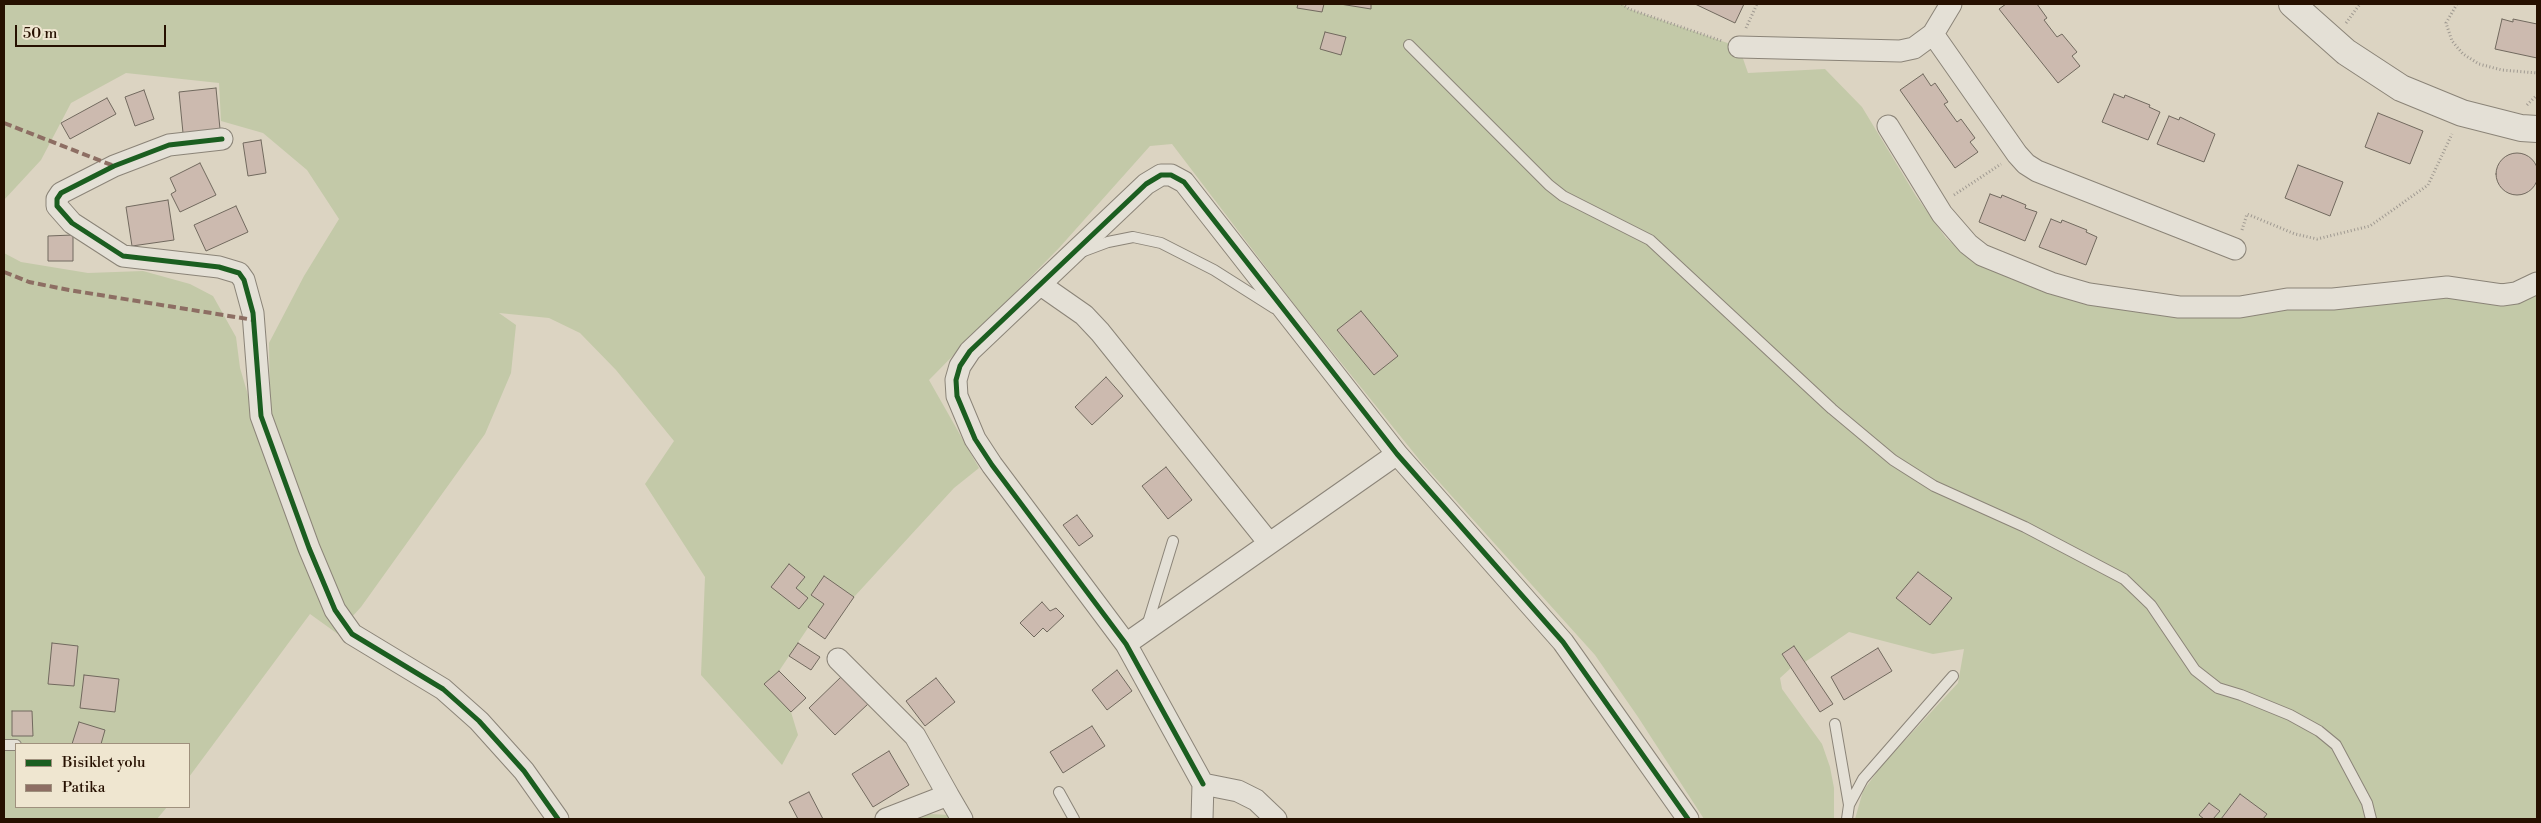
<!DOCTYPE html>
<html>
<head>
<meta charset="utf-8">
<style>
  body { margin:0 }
  #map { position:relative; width:2541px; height:823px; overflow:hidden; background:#dcd4c2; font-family:"Libre Bodoni",serif }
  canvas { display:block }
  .frame { position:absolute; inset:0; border:5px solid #261000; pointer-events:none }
  .legend { position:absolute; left:15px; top:743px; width:175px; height:65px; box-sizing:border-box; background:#efe6d0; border:1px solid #9f907d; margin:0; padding:6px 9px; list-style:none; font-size:15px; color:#261000 }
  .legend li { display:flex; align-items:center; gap:10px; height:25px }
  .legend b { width:25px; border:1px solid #9f907d }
  .scale { position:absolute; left:15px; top:25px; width:151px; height:22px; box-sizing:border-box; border:2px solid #261000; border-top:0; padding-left:6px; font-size:15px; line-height:18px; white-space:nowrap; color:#261000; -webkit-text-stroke:4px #efe6d0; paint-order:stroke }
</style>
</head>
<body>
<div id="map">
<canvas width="2541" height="823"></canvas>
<div class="frame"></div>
<ul class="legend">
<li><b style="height:6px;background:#1b5e20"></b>Bisiklet yolu</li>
<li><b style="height:6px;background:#8d6e63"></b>Patika</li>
</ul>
<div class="scale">50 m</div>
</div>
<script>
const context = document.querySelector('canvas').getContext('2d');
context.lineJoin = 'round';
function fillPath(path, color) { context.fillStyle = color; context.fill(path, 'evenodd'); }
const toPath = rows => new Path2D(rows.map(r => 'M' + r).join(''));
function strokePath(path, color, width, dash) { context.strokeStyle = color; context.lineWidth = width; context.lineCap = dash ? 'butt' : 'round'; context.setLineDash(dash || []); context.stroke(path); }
const green = toPath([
  [4,4,1622,4,1629,9,1739,47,1748,73,1825,69,1862,107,1916,196,1946,238,1970,258,2158,313,2411,297,2537,294,2537,819,1855,819,1863,791,1883,764,1958,683,1964,649,1933,654,1849,632,1805,662,1794,646,1782,654,1791,668,1780,678,1782,689,1822,744,1830,767,1834,788,1834,819,1704,819,1638,717,1595,655,1422,463,1297,308,1172,144,1150,146,1059,248,929,380,979,468,954,488,854,597,824,577,824,604,779,671,765,684,791,712,798,735,782,765,701,675,705,577,645,484,674,441,616,370,580,333,549,318,499,313,516,325,511,373,485,434,361,607,350,619,331,578,288,468,270,408,269,343,304,276,339,219,307,170,263,133,221,121,219,83,126,73,71,103,41,160,4,200],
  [4,253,21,262,88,273,143,271,190,284,213,296,236,337,240,368,264,449,342,637,310,614,189,777,189,744,16,744,16,807,167,807,157,819,4,819],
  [930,814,950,815,952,819,917,819]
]);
const building = toPath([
  [1298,4,1324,4,1322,12,1297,8,1298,4],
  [1340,4,1371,4,1371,9,1340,4],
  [1695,4,1744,4,1735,23,1695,4],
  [2006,4,2037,4,2047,18,2044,20,2057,37,2062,34,2077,52,2072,56,2080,66,2058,83,1999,9,2006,4],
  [2502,19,2513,22,2513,19,2537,24,2537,58,2495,49,2502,19],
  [1325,32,1346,37,1341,55,1320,49,1325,32],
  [1923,74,1931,86,1935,83,1948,102,1944,104,1957,122,1961,119,1975,138,1970,142,1978,152,1955,168,1900,90,1923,74],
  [216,88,220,129,183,133,179,92,216,88],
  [144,90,154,119,135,126,125,97,144,90],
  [2114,94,2124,98,2125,95,2150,105,2149,107,2160,112,2148,140,2102,122,2114,94],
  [107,98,116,114,70,139,61,123,107,98],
  [2378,113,2423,131,2410,164,2365,147,2378,113],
  [2169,116,2179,120,2180,117,2215,134,2204,162,2157,144,2169,116],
  [261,140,266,173,248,176,243,143,261,140],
  '2496 174a21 21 0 1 1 42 0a21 21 0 1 1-42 0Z',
  [200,163,216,195,180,212,171,194,176,191,170,178,200,163],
  [2298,165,2343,182,2330,216,2285,198,2298,165],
  [1990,194,2001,198,2002,195,2026,205,2025,208,2037,212,2025,241,1979,222,1990,194],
  [168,200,174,240,132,246,126,207,168,200],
  [236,206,248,232,206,251,194,225,236,206],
  [2051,219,2061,223,2062,220,2087,230,2086,232,2097,237,2086,265,2039,247,2051,219],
  [73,235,73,261,48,261,48,236,73,235],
  [1361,311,1398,356,1374,375,1337,330,1361,311],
  [1106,377,1123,396,1092,425,1075,407,1106,377],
  [1166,467,1192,500,1168,519,1142,486,1166,467],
  [1077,515,1093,536,1079,546,1063,525,1077,515],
  [789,564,805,577,796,588,808,598,799,609,771,587,789,564],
  [1918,572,1952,598,1930,625,1896,598,1918,572],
  [824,576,854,597,825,639,808,627,824,604,811,595,824,576],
  [1042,602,1050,611,1056,608,1064,616,1047,632,1043,628,1034,637,1020,623,1042,602],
  [52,643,78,646,74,686,48,684,52,643],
  [798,643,820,657,811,670,789,656,798,643],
  [1794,646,1833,704,1820,712,1782,654,1794,646],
  [1878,648,1892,671,1844,700,1831,677,1878,648],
  [1117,670,1132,691,1107,710,1092,690,1117,670],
  [779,671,806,698,791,712,764,684,779,671],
  [84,675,119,679,115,712,80,708,84,675],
  [842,676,868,704,835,735,809,708,842,676],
  [936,678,955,702,925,726,906,701,936,678],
  [12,711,32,711,33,736,12,736,12,711],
  [79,722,105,730,101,744,72,744,79,722],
  [1092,726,1105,746,1063,773,1050,752,1092,726],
  [889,751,909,785,873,807,852,774,889,751],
  [809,792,823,819,798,819,789,802,809,792],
  [2240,794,2267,814,2263,819,2221,819,2240,794],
  [2209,803,2220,811,2213,819,2204,819,2199,815,2209,803]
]);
const path = toPath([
  [1622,4,1629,9,1722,41],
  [2457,4,2446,23,2452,41,2463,54,2479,64,2502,70,2537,73],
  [2346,23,2360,4],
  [1746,28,1757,4],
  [2527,105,2537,95],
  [1954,195,2001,164],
  [2242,230,2247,214,2295,234,2317,239,2370,226,2428,185,2452,134]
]);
const service = toPath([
  [1409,45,1549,185,1563,196,1650,240,1832,409,1893,460,1934,486,2025,527,2124,579,2151,605,2195,670,2218,688,2241,695,2290,715,2319,731,2336,745,2367,803,2371,819],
  [1084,251,1108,242,1133,237,1161,243,1214,270,1274,308],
  [1147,626,1173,541],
  [1835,724,1849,805],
  [4,745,16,745],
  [1059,792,1074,819],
  [1847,819,1849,805,1863,779,1953,676]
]);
const minor = toPath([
  [1933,34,2017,154,2026,164,2037,171,2235,249],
  [1739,47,1900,51,1914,48,1933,34,1951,4],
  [1888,126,1942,214,1968,244,1982,255,2051,283,2089,294,2179,307,2240,307,2287,299,2333,299,2447,287,2502,295,2516,293,2537,283],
  [222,139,169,145,114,166,61,193,57,199,57,206,72,223,123,256,219,267,239,273,244,280,253,313,261,416,309,548,335,610,352,634,443,689,479,721,524,771,558,819],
  [1041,285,1084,315,1100,332,1269,543],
  [1126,644,1397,454],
  [838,659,915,736,948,795],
  [1203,784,1126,644,992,465,975,439,957,396,956,380,960,366,970,351,1146,184,1161,175,1171,175,1184,182,1397,454,1563,642,1688,819],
  [886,819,948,795,962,819],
  [1202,819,1203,784,1238,791,1256,800,1276,819]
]);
const tertiary = toPath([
  [2292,4,2346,52,2401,88,2462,113,2521,128,2537,129]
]);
const quiet = toPath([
  [4,123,114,166],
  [4,272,29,282,69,290,254,320]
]);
const cycleway = toPath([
  [222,139,169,145,114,166,61,193,57,199,57,206,72,223,123,256,219,267,239,273,244,280,253,313,261,416,309,548,335,610,352,634,443,689,479,721,524,771,558,819],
  [1203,784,1126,644,992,465,975,439,957,396,956,380,960,366,970,351,1146,184,1161,175,1171,175,1184,182,1397,454,1563,642,1688,819]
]);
fillPath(green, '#c3c9a8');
fillPath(building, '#ccbaaf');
strokePath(building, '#71695e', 1);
strokePath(service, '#8b8478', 12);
strokePath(minor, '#8b8478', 23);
strokePath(tertiary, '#8b8478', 28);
strokePath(path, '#9f9991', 3, [1, 2.5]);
strokePath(service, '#e4e0d6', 10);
strokePath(minor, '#e4e0d6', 21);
strokePath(tertiary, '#e4e0d6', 26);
strokePath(quiet, '#8d6e63', 4, [8, 4]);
strokePath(cycleway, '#1b5e20', 5);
</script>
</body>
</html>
